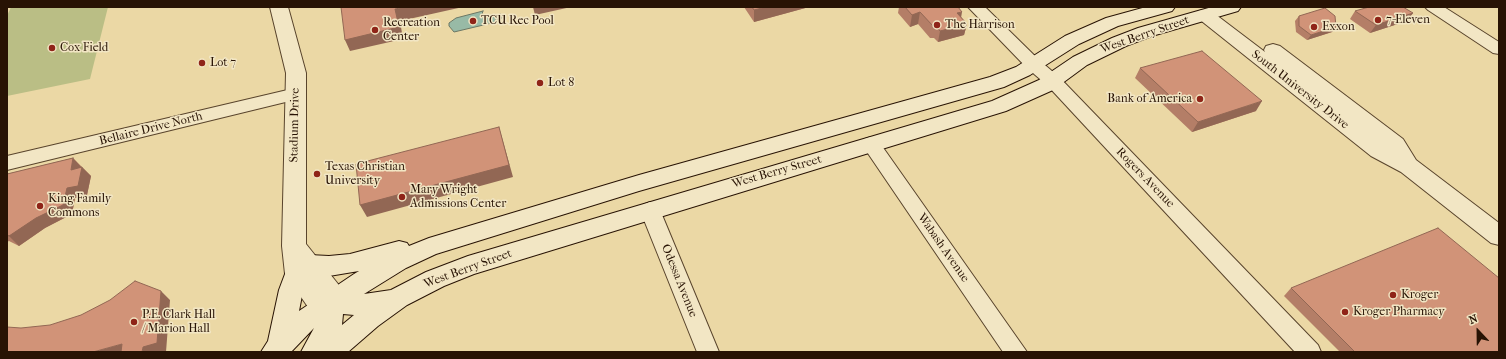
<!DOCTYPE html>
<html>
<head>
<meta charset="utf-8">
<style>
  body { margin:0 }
  #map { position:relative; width:1506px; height:359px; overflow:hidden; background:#ebd8a5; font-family:"IM FELL French Canon",serif }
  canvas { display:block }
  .frame { position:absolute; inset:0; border:8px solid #281304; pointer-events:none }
  .north { position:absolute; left:1458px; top:311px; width:40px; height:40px; -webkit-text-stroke:3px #f2e6c4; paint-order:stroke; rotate:338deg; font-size:11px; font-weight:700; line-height:16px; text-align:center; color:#281304 }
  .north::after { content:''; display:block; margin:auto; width:14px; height:18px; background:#281304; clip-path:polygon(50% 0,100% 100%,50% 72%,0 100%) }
</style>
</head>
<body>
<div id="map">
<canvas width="1506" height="359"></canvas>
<div class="frame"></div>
<div class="north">N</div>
</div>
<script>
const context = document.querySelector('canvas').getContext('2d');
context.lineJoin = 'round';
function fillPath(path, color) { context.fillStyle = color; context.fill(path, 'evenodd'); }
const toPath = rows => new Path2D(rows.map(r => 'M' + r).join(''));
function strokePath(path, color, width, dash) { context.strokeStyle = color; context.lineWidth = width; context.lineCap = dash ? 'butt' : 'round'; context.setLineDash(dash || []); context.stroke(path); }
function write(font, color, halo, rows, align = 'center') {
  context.font = font + ' "IM FELL French Canon",serif'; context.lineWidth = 3; context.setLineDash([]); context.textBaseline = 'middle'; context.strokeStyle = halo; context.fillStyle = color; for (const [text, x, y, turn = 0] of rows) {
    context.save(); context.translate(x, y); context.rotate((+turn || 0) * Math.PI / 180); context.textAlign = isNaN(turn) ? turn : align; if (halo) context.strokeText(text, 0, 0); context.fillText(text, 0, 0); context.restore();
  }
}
const green = toPath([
  [11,7,108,7,90,79,7,96,7,16]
]);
const water = toPath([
  [483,11,482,14,483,18,501,14,502,18,495,20,496,22,454,32,449,26,449,23,456,18,483,11]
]);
const minor = toPath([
  [968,7,985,7,1039,60,1059,77,1318,345,1321,352,1295,352,1047,85,1027,68,968,7],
  [1425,7,1444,7,1499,42,1499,54,1493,53,1428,10,1425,7],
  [296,88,302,90,305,94,302,98,7,170,7,156,296,88],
  [871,137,877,139,1027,352,1003,352,865,149,862,144,865,139,871,137],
  [650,202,657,205,660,210,719,352,697,352,640,210,643,205,650,202]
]);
const tertiary = toPath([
  [270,7,288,7,306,73,306,244,338,284,341,291,344,302,341,309,332,313,308,307,285,274,282,246,286,73,270,7],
  [1205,10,1211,11,1265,52,1264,50,1266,46,1273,44,1280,46,1403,139,1416,160,1499,223,1499,245,1491,243,1401,172,1371,156,1199,19,1196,15,1199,11,1205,10]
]);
const secondary = toPath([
  [1146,7,1175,7,1172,11,1118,26,1079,44,1030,75,1004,87,639,191,436,254,406,268,364,294,391,290,426,272,468,256,992,101,1039,80,1073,57,1112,38,1138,28,1212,7,1241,7,1238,11,1152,36,1126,46,1087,65,1053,90,1006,111,474,274,444,286,407,305,378,326,348,352,301,352,314,328,291,352,261,352,268,341,279,290,285,274,288,267,297,264,300,258,309,255,329,256,350,254,399,241,407,243,409,246,429,238,639,175,990,77,1016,67,1065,36,1106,18,1146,7],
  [359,271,354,274,299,311,303,290,309,275,329,276,359,271],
  [343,314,354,315,342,325,343,314]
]);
const wall = toPath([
  [744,7,809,7,754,22],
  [899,7,958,7,961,17,967,24,964,35,938,42,934,38,930,38,918,24,910,27,898,13],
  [1355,11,1413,13,1407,21,1370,33,1350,19],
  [1299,16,1336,27,1332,32,1307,40,1296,32,1295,21],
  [1140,68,1256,111,1192,132,1135,78],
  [73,158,91,176,87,195,75,198,72,214,45,228,19,246,9,241,7,242,7,174],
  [1291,288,1499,352,1340,352,1284,296]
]);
const shadedWall = toPath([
  [405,7,463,7,400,21,403,39,350,51,345,40,395,9],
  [533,7,571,7,535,15],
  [766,7,809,7,754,22,754,10],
  [920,12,918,24,910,27,912,15],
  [962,12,960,24,957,13],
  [1413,13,1407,21,1370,33,1376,25],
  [967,24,964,35,938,42,940,31],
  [1336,27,1332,32,1307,40,1311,35],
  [1262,101,1256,111,1192,132,1198,122],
  [499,127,513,177,367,217,360,205],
  [73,158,82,168,71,170],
  [82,167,91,176,87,195,75,198,72,214,45,228,19,246,9,236,67,188],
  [161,291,170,300,166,352,142,352,143,347],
  [122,344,131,352,93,352]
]);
const building = toPath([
  [341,7,405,7,395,9,399,27,345,40,341,7],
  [752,7,766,7,754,10,752,7],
  [905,7,958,7,962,12,957,13,967,24,940,31,936,26,933,26,920,12,912,15,905,7],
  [1369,7,1403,7,1413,13,1376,25,1355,11,1369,7],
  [1325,8,1335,16,1336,27,1311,35,1299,26,1299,16,1325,8],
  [1202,51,1262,101,1198,122,1140,68,1202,51],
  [499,127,509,165,360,205,356,164,499,127],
  [73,158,71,170,82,167,78,186,67,188,63,205,36,218,9,236,7,235,7,174,73,158],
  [1438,228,1499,278,1499,352,1355,352,1291,288,1438,228],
  [135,281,161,291,157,343,143,347,142,352,121,352,122,344,93,352,7,352,7,327,21,328,50,325,81,315,110,300,135,281]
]);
const markers = [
  [1378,20,4,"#8f2418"],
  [473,21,4,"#8f2418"],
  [937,25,4,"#8f2418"],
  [1314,27,4,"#8f2418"],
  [375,30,4,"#8f2418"],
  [52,48,4,"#8f2418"],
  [202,63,4,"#8f2418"],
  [540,83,4,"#8f2418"],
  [1200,99,4,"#8f2418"],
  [317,174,4,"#8f2418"],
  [402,197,4,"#8f2418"],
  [40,206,4,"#8f2418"],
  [1393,295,4,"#8f2418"],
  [1345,312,4,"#8f2418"],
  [134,322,4,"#8f2418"]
];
const poiNames = [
  ["7-Eleven",1386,20],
  ["TCU Rec Pool",481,21],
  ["Recreation",383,23],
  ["Center",383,37],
  ["The Harrison",945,25],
  ["Exxon",1322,27],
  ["Cox Field",60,48],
  ["Lot 7",210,63],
  ["Lot 8",548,83],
  ["Bank of America",1192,99,"right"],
  ["Texas Christian",325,167],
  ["University",325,181],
  ["Mary Wright",410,190],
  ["Admissions Center",410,204],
  ["King Family",48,199],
  ["Commons",48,213],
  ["Kroger",1401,295],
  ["Kroger Pharmacy",1353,312],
  ["P.E. Clark Hall",142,315],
  ["/ Marion Hall",142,329]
];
const streetNames = [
  ["West Berry Street",1145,35,-19],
  ["South University Drive",1300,90,38],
  ["Stadium Drive",295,125,-89],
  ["Bellaire Drive North",151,129,-14],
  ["West Berry Street",777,172,-16],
  ["Rogers Avenue",1145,178,46],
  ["Wabash Avenue",943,248,55],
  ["West Berry Street",468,269,-20],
  ["Odessa Avenue",679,281,68]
];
fillPath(green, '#babe85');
fillPath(water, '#98baa6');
strokePath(water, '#6b7765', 1);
strokePath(minor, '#59442c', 2);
strokePath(tertiary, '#59442c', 2);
strokePath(secondary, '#281304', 2);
fillPath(minor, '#f2e6c4');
fillPath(tertiary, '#f2e6c4');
fillPath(secondary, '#f2e6c4');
fillPath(wall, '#b47e67');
fillPath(shadedWall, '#926754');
fillPath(building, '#d19378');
strokePath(building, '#926754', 1);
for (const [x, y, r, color] of markers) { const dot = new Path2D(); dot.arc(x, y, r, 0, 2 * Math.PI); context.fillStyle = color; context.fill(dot); strokePath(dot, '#f2e6c4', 1.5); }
write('12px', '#281304', '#f2e6c4', poiNames, 'left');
write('12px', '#281304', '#f2e6c4', streetNames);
</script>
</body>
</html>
